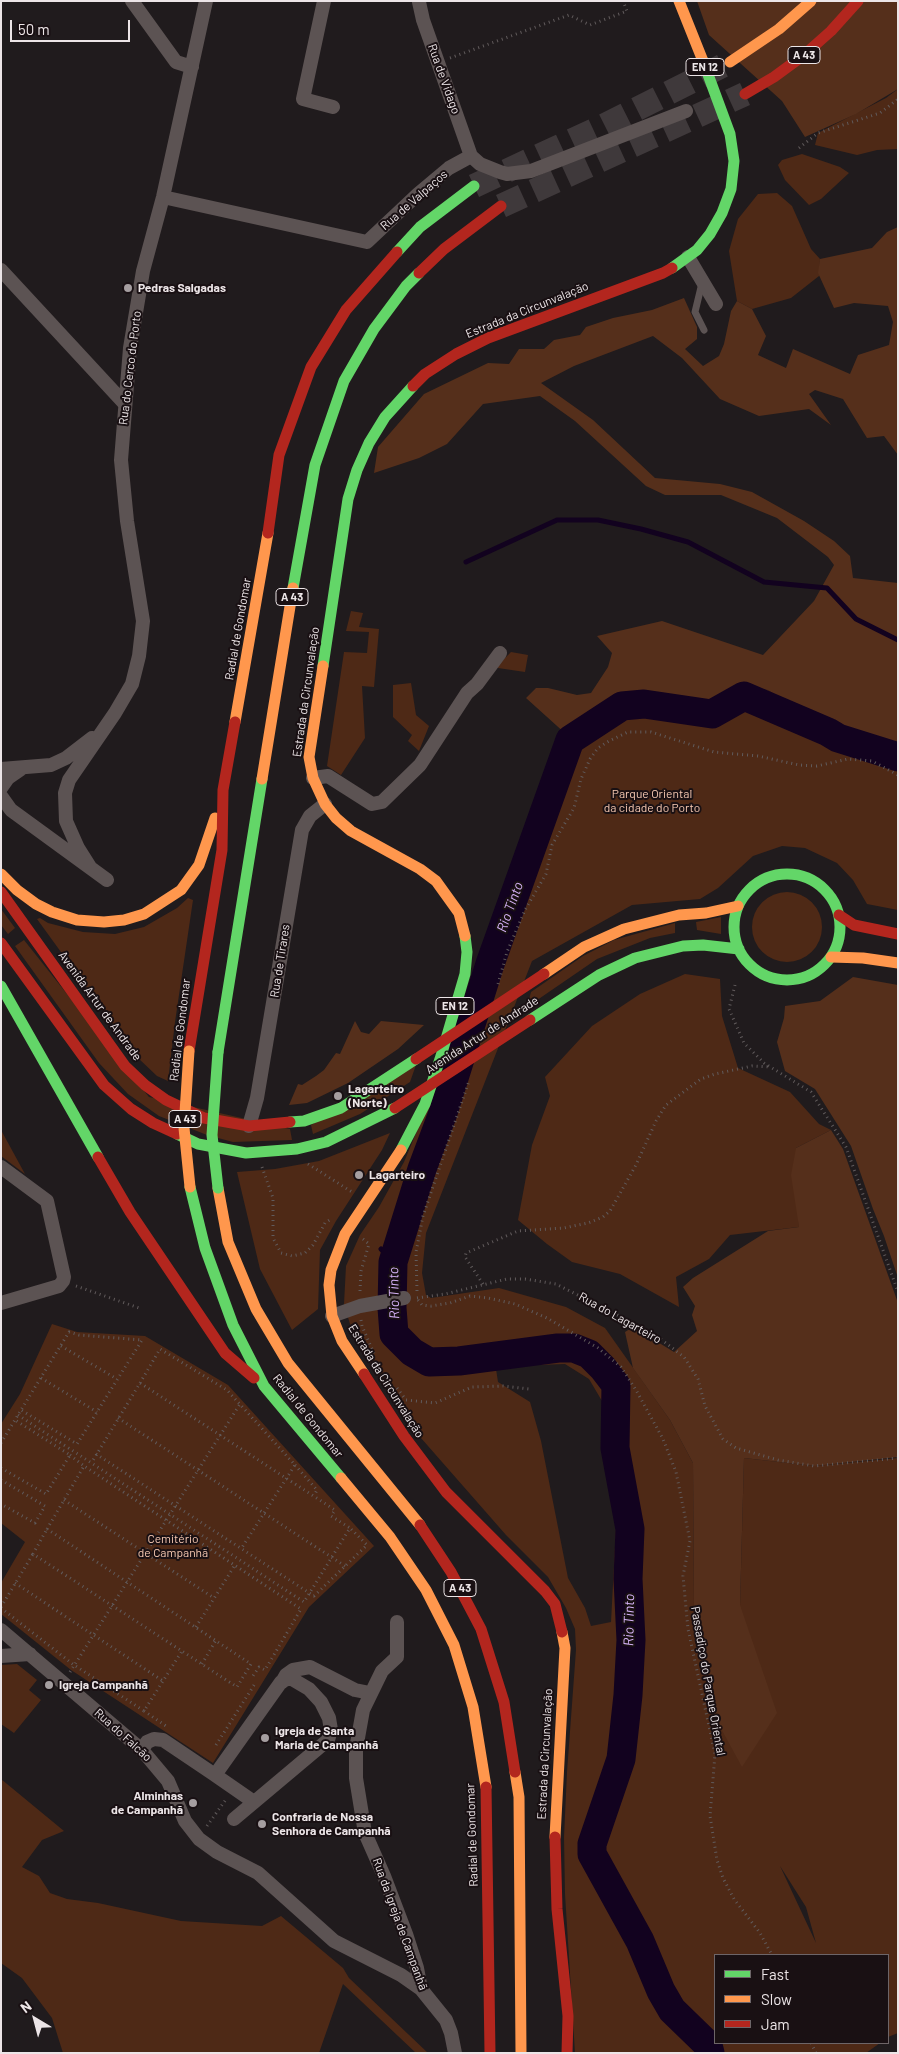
<!DOCTYPE html>
<html>
<head>
<meta charset="utf-8">
<style>
  body { margin:0 }
  #map { position:relative; width:899px; height:2054px; overflow:hidden; background:#201b1d; font-family:Barlow,sans-serif }
  canvas { display:block }
  .frame { position:absolute; inset:0; border:2px solid #ece5e7; pointer-events:none }
  .legend { position:absolute; left:714px; top:1954px; width:175px; height:90px; box-sizing:border-box; background:#191013; border:1px solid #6d6568; margin:0; padding:6px 9px; list-style:none; font-size:15px; color:#ece5e7 }
  .legend li { display:flex; align-items:center; gap:10px; height:25px }
  .legend b { width:25px; border:1px solid #6d6568 }
  .north { position:absolute; left:10px; top:1994px; width:50px; height:50px; -webkit-text-stroke:4px #191013; paint-order:stroke; rotate:323deg; font-size:14px; font-weight:700; line-height:20px; text-align:center; color:#ece5e7 }
  .north::after { content:''; display:block; margin:auto; width:18px; height:22px; background:#ece5e7; clip-path:polygon(50% 0,100% 100%,50% 72%,0 100%) }
  .scale { position:absolute; left:10px; top:20px; width:120px; height:22px; box-sizing:border-box; border:2px solid #ece5e7; border-top:0; padding-left:6px; font-size:15px; line-height:18px; white-space:nowrap; color:#ece5e7; -webkit-text-stroke:4px #191013; paint-order:stroke }
</style>
</head>
<body>
<div id="map">
<canvas width="899" height="2054"></canvas>
<div class="frame"></div>
<ul class="legend">
<li><b style="height:6px;background:#63d668"></b>Fast</li>
<li><b style="height:6px;background:#ff974d"></b>Slow</li>
<li><b style="height:6px;background:#b3261e"></b>Jam</li>
</ul>
<div class="north">N</div>
<div class="scale">50 m</div>
</div>
<script>
const context = document.querySelector('canvas').getContext('2d');
context.lineJoin = 'round';
function fillPath(path, color) { context.fillStyle = color; context.fill(path, 'evenodd'); }
const toPath = rows => new Path2D(rows.map(r => 'M' + r).join(''));
function strokePath(path, color, width, dash) { context.strokeStyle = color; context.lineWidth = width; context.lineCap = dash ? 'butt' : 'round'; context.setLineDash(dash || []); context.stroke(path); }
function write(font, color, halo, rows, align = 'center') {
  context.font = font + ' Barlow,sans-serif'; context.lineWidth = 4; context.setLineDash([]); context.textBaseline = 'middle'; context.strokeStyle = halo; context.fillStyle = color; for (const [text, x, y, turn = 0] of rows) {
    context.save(); context.translate(x, y); context.rotate((+turn || 0) * Math.PI / 180); context.textAlign = isNaN(turn) ? turn : align; if (halo) context.strokeText(text, 0, 0); context.fillText(text, 0, 0); context.restore();
  }
}
const green = toPath([
  [898,89,898,149,877,150,857,155,815,145,818,133,886,98],
  [802,154,840,167,849,173,821,199,809,205,785,180,778,165,782,160],
  [777,193,792,206,811,249,820,259,819,276,791,298,752,309,737,301,729,251,738,219,758,194],
  [351,611,363,613,359,627,379,629,374,687,362,686,365,738,341,775,327,766,344,652,367,653,369,632,346,631],
  [511,652,528,655,525,672,498,668,497,666],
  [411,683,416,715,429,726,419,751,408,741,412,735,393,717,393,685],
  [746,688,768,690,809,718,839,731,862,736,898,749,898,910,867,904,853,880,837,863,805,848,782,846,753,856,718,888,700,899,632,905,532,961,426,1233,422,1273,426,1295,431,1298,499,1288,566,1307,605,1328,670,1420,693,1463,694,1607,718,1723,740,1605,744,1458,815,1466,898,1458,898,2033,888,2037,888,1955,715,1955,715,2043,880,2043,866,2053,575,2053,565,1894,564,1837,567,1772,576,1650,575,1629,566,1608,548,1577,506,1535,421,1438,404,1410,376,1372,353,1334,344,1304,346,1266,360,1235,379,1207,404,1162,481,978,567,735,617,704,642,697,712,706],
  [565,1364,589,1379,602,1401,603,1433,618,1490,611,1622,591,1626,585,1608,568,1578,541,1441,530,1402,498,1382,496,1369,506,1366],
  [780,1866,806,1907,816,1943],
  '752 927a35 35 0 1 1 70 0a35 35 0 1 1-70 0Z',
  [188,898,193,900,175,1022,168,1081,157,1076,137,1057,37,919,40,918,48,923,83,932,115,934,144,927,177,908],
  [1,909,15,928,8,934,1,925],
  [721,917,721,934,697,930,696,922],
  [675,923,675,933,650,938,597,959,527,1007,531,992,583,956,614,940],
  [24,940,149,1097,290,1129,292,1140,233,1142,207,1135,159,1116,128,1094,99,1063,15,946],
  [685,974,720,979,722,1016,738,1068,790,1092,819,1124,831,1130,796,1148,799,1227,730,1235,709,1259,676,1277,679,1307,620,1274,572,1262,547,1244,518,1220,532,1145,550,1096,545,1077,592,1026,640,994],
  [416,1065,410,1082,360,1114,313,1134,311,1125],
  [1,1130,25,1174,1,1156],
  [390,1133,382,1150,336,1221,320,1250,318,1309,292,1330,260,1269,237,1172,275,1169,319,1161],
  [52,1324,77,1332,145,1336,228,1385,374,1546,309,1607,213,1763,71,1670,1,1614,1,1583,25,1542,1,1523,1,1424,20,1394],
  [17,1664,37,1680,29,1690,41,1700,14,1733,1,1724,1,1665],
  [1,1779,64,1831,42,1840,22,1867,39,1876,50,1893,67,1899,98,1903,181,1921,262,1926,281,1916,343,1968,349,1978,428,2053,416,2053,343,1984,319,2053,63,2053,52,2018,22,1978,1,1963]
]);
const forest = toPath([
  [697,1,898,1,898,89,856,114,805,137,782,101,709,35],
  [898,227,898,455,884,436,867,438,843,399,815,390,809,394,831,425,809,409,759,416,720,399,682,358,653,336,574,366,541,383,593,420,655,478,720,484,752,492,804,521,834,541,850,556,853,578,898,583,898,749,862,736,839,731,809,718,768,690,746,688,712,706,646,698,617,704,567,735,526,698,536,688,548,688,577,695,591,693,608,667,612,653,597,636,662,621,763,655,814,601,834,565,828,557,777,518,721,495,665,495,646,486,575,421,540,396,483,404,447,444,419,458,374,473,378,447,424,394,488,363,509,364,519,349,544,349,554,340,580,335,586,327,613,318,652,310,684,298,697,327,697,339,685,349,703,366,719,356,724,344,731,311,737,301,752,309,766,336,758,355,786,368,793,349,850,374,858,355,889,345,893,322,888,306,854,303,834,308,818,273,820,259,872,248,887,232],
  [853,977,898,985,898,1278,884,1236,873,1209,851,1146,815,1089,785,1071,777,1042,784,1018,785,1006,820,1001],
  [355,1021,361,1032,369,1034,381,1021,424,1025,398,1049,348,1083,307,1103,289,1105,298,1084,302,1085,316,1076,324,1070,336,1053,340,1054],
  [831,1130,843,1149,898,1303,898,1457,815,1466,744,1458,740,1605,777,1713,742,1767,718,1723,694,1607,693,1463,670,1420,633,1368,625,1332,633,1327,674,1352,697,1331,692,1315,695,1306,683,1287,693,1278,768,1231,799,1227,791,1175,796,1148]
]);
const stream = toPath([
  [466,562,557,520,598,520,641,529,688,542,764,582,827,588,856,619,898,640],
  [381,1249,393,1262]
]);
const river = toPath([
  [710,2053,708,2045,672,2010,661,1991,640,1941,592,1854,592,1844,621,1759,628,1695,631,1640,628,1579,630,1529,615,1448,616,1385,603,1368,589,1354,574,1348,558,1348,459,1361,429,1362,412,1352,394,1334,392,1308,393,1262,422,1169,443,1113,490,964,570,740,622,706,644,704,712,714,744,696,828,732,838,738,898,757]
]);
const highwayTunnel = toPath([
  [474,186,603,126,730,62],
  [501,206,745,94]
]);
const path = toPath([
  [450,58,569,15,590,25,627,11,623,1],
  [799,148,818,133,880,113,898,99],
  [498,984,507,952,525,910,546,874,552,845,574,808,581,779,590,759,598,748,609,741,628,732,651,732,714,752,758,756,799,765,817,766,848,759,872,761,898,775],
  [735,985,729,1009,744,1043,764,1063,811,1092,846,1147,898,1292],
  [308,1164,352,1192],
  [262,1167,273,1198,273,1238,281,1253,292,1256,305,1253,313,1245,325,1223,331,1219],
  [483,1284,465,1257,466,1253,518,1231,564,1228,588,1223,603,1217,610,1211,636,1165,656,1121,666,1105,701,1079,715,1074,752,1066,770,1067],
  [76,1286,142,1309],
  [360,1291,361,1271,369,1244,363,1239],
  [417,1291,416,1252,423,1216,469,1081],
  [417,1298,445,1294,507,1279,525,1279,556,1284,639,1326,658,1337,684,1357,698,1379,705,1406,723,1439,736,1448,778,1460,814,1466,898,1458],
  [418,1300,422,1305,431,1306,450,1303,470,1296,488,1298,515,1304,547,1318,598,1348,621,1367,636,1390,663,1439,676,1472,690,1541,683,1576,688,1629,715,1754,710,1816,717,1860,723,1878,734,1899,760,1933,772,1955],
  [361,1320,362,1326,375,1356],
  [61,1346,117,1379],
  [41,1378,97,1412],
  [140,1383,160,1349,227,1390,295,1465,241,1549],
  [397,1388,406,1400,435,1403,472,1387,503,1386,529,1389],
  [18,1415,304,1602,350,1528,331,1516,335,1510,140,1383,92,1462],
  [118,1418,345,1566],
  [1,1443,21,1410,69,1332,79,1335,142,1340,77,1444,21,1410],
  [96,1454,314,1596,367,1545,350,1528],
  [70,1455,84,1466],
  [295,1465,317,1490,314,1496],
  [1,1468,46,1494,70,1455,15,1420],
  [1,1480,45,1506,35,1523,1,1504],
  [64,1500,214,1598],
  [47,1529,251,1664,237,1687,33,1554,47,1529],
  [47,1529,84,1466,301,1609,265,1670,259,1667,251,1679],
  [15,1583,163,1681],
  [1,1607,33,1554],
  [1,1608,74,1665,144,1711,182,1651],
  [196,1627,235,1565],
  [202,1664,216,1640],
  [70,1672,240,1404],
  [144,1711,166,1726],
  [216,1745,256,1682],
  [207,1826,227,1798],
  [811,2043,816,2053]
]);
const lane = toPath([
  [702,283,695,312,704,330]
]);
const street = toPath([
  [132,1,176,62,192,67],
  [324,1,303,99,333,107],
  [419,2,423,20,471,156],
  [163,197,367,242,418,194,449,168,471,156,480,164,500,172,507,174,531,171,686,111],
  [688,257,716,304],
  [1,270,125,404],
  [1,769,51,765,66,758,92,738],
  [313,778,328,776,372,804,382,802,420,765,467,693,477,684,500,653],
  [1,788,8,778,21,769],
  [1,796,11,810,107,880],
  [90,867,78,848,66,821,65,793,69,780,115,713,132,684,139,656,143,621,127,521,121,460,130,348,143,271,163,197,206,1],
  [249,1126,257,1098,302,830,310,816,325,804],
  [1,1167,47,1201,64,1277,63,1281,59,1286,1,1303],
  [332,1316,360,1306,404,1298],
  [397,1622,397,1657,382,1671,363,1710,356,1749,356,1778,365,1833,384,1876,406,1934,417,1968,421,1989],
  [1,1630,142,1750,168,1781,185,1821,199,1839,217,1852,258,1873,334,1941,401,1975,421,1989,446,2020,451,2033,455,2053],
  [1,1656,30,1654],
  [282,1682,286,1675,293,1670,310,1667,355,1690,370,1693],
  [142,1750,147,1742,154,1739,163,1740,215,1775,281,1682,287,1679,292,1679,309,1689,321,1702,329,1718,331,1730,328,1740,234,1819],
  [215,1775,254,1802]
]);
const fast = toPath([
  [397,252,420,227,474,186],
  [672,268,697,250,710,234,722,213,731,189,734,161,730,134,703,61],
  [293,588,315,465,344,381,374,329,406,286,419,273],
  [323,666,348,499,357,470,369,443,385,417,413,386],
  '734 927a53 53 0 1 1 106 0a53 53 0 1 1-106 0Z',
  [1,986,98,1157],
  [530,1020,599,975,635,958,683,946,703,945,739,949],
  [218,1052,262,779],
  [290,1122,304,1121,341,1108,416,1059],
  [177,1134,198,1144,246,1153,297,1149,326,1142,395,1108],
  [401,1150,425,1104,441,1056,465,974,467,952,465,936],
  [190,1187,205,1248,233,1325,264,1386,341,1478]
]);
const slow = toPath([
  [679,1,703,61],
  [730,62,779,29,811,1],
  [323,666,309,757,313,778,325,804,336,818,351,831,420,869,436,881,459,913,465,936],
  [235,722,268,533],
  [262,779,293,588],
  [1,874,17,890,36,904,52,912,77,920,104,922,124,920,144,914,181,890,199,865,215,818],
  [831,957,863,958,898,963],
  [544,974,584,947,624,929,679,915,706,913,738,906],
  [218,1188,228,1242,256,1309,288,1363,420,1525],
  [364,1374,342,1341,332,1316,329,1285,331,1270,345,1234,401,1150],
  [341,1478,390,1537,426,1590,454,1645,473,1707,486,1787],
  [515,1772,519,1797,521,2053],
  [555,1837,565,1648,562,1632]
]);
const jam = toPath([
  [745,94,774,77,804,55,831,31,858,1],
  [419,273,444,249,501,206],
  [413,386,425,374,456,354,488,338,663,273,672,268],
  [268,533,279,455,311,367,346,310,397,252],
  [1,892,125,1066,145,1085,166,1100,204,1118,249,1126,290,1122],
  [839,915,854,925,898,934],
  [1,943,104,1085,131,1109,153,1123,177,1134],
  [189,1051,222,850,223,790,235,722],
  [98,1157,130,1212,225,1353,254,1378],
  [364,1374,404,1436,446,1492,545,1591,555,1604,562,1632],
  [420,1525,451,1572,481,1629,504,1702,515,1772],
  [486,1787,490,2053],
  [555,1837,557,1909,568,2016,567,2053]
]);
const fastBridge = toPath([
  [218,1052,212,1135,218,1188]
]);
const slowBridge = toPath([
  [189,1051,184,1128,190,1187]
]);
const jamBridge = toPath([
  [416,1059,544,974],
  [395,1108,530,1020]
]);
const markers = [
  [128,288,5,"#a59ea0"],
  [338,1096,5,"#a59ea0"],
  [359,1175,5,"#a59ea0"],
  [49,1685,5,"#a59ea0"],
  [265,1738,5,"#a59ea0"],
  [193,1803,5,"#a59ea0"],
  [262,1824,5,"#a59ea0"]
];
const shields = [
  [804,55,32],
  [705,67,38],
  [292,597,32],
  [455,1006,38],
  [185,1119,32],
  [460,1588,32]
];
const shieldNames = [
  ["A 43",804,55],
  ["EN 12",705,67],
  ["A 43",292,597],
  ["EN 12",455,1006],
  ["A 43",185,1119],
  ["A 43",460,1588]
];
const streetNames = [
  ["Rua de Vidago",444,79,70],
  ["Rua de Valpaços",414,200,-41],
  ["Estrada da Circunvalação",527,310,-22],
  ["Rua do Cerco do Porto",130,368,-83],
  ["Radial de Gondomar",238,629,-80],
  ["Estrada da Circunvalação",306,692,-82],
  ["Rua de Tirares",280,961,-81],
  ["Avenida Artur de Andrade",100,1006,54],
  ["Radial de Gondomar",180,1030,-83],
  ["Avenida Artur de Andrade",482,1035,-33],
  ["Rua do Lagarteiro",620,1318,29],
  ["Estrada da Circunvalação",386,1381,58],
  ["Radial de Gondomar",308,1416,51],
  ["Passadiço do Parque Oriental",708,1681,80],
  ["Rua do Falcão",123,1735,42],
  ["Estrada da Circunvalação",545,1754,-87],
  ["Radial de Gondomar",472,1835,-92],
  ["Rua da Igreja de Campanhã",400,1924,70]
];
const poiNames = [
  ["Pedras Salgadas",138,288],
  ["Lagarteiro",348,1089],
  ["(Norte)",348,1103],
  ["Lagarteiro",369,1175],
  ["Igreja Campanhã",59,1685],
  ["Igreja de Santa",275,1731],
  ["Maria de Campanhã",275,1745],
  ["Alminhas",183,1796,"right"],
  ["de Campanhã",183,1810,"right"],
  ["Confraria de Nossa",272,1817],
  ["Senhora de Campanhã",272,1831]
];
const parkNames = [
  ["Parque Oriental",652,794],
  ["da cidade do Porto",652,808],
  ["Cemitério",173,1539],
  ["de Campanhã",173,1553]
];
const waterNames = [
  ["Rio Tinto",510,907,-70],
  ["Rio Tinto",394,1293,-91],
  ["Rio Tinto",629,1620,-89]
];
fillPath(green, '#4e2916');
fillPath(forest, '#552f1b');
strokePath(stream, '#12021f', 5);
strokePath(river, '#12021f', 29);
strokePath(highwayTunnel, '#3f393b', 24, [24, 12]);
strokePath(path, '#615b5c', 3, [1, 4]);
strokePath(lane, '#5c5353', 7);
strokePath(street, '#5c5353', 14);
strokePath(fast, '#63d668', 11);
strokePath(slow, '#ff974d', 11);
strokePath(jam, '#b3261e', 11);
strokePath(fastBridge, '#63d668', 11);
strokePath(slowBridge, '#ff974d', 11);
strokePath(jamBridge, '#b3261e', 11);
for (const [x, y, r, color] of markers) { const dot = new Path2D(); dot.arc(x, y, r, 0, 2 * Math.PI); context.fillStyle = color; context.fill(dot); strokePath(dot, '#191013', 2); }
for (const [x, y, w] of shields) { const box = new Path2D(); box.roundRect(x - w / 2, y - 8.5, w, 17, 4); context.fillStyle = '#191013'; context.fill(box); strokePath(box, '#ece5e7', 1); }
write('bold 11px', '#ece5e7', null, shieldNames);
write('12px', '#ece5e7', '#191013', streetNames);
write('bold 12px', '#ece5e7', '#191013', poiNames, 'left');
write('12px', '#f8cab3', '#191013', parkNames);
write('italic 14px', '#d5b2f7', '#191013', waterNames);
</script>
</body>
</html>
